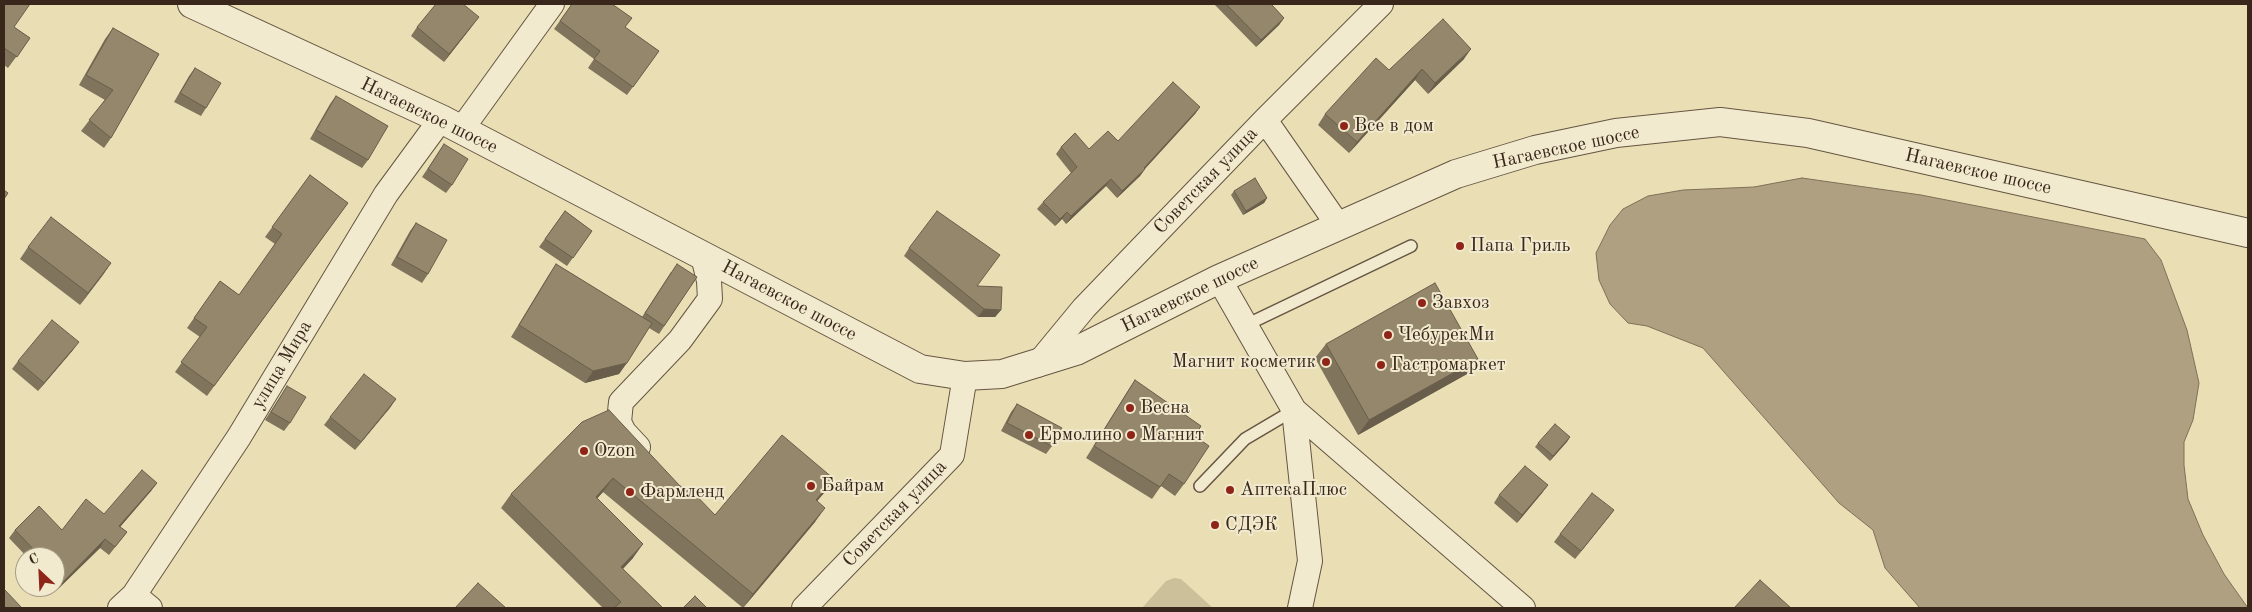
<!DOCTYPE html>
<html>
<head>
<meta charset="utf-8">
<style>
  body { margin:0 }
  #map { position:relative; width:2252px; height:612px; overflow:hidden; background:#eadfb4; font-family:"Old Standard TT",serif }
  canvas { display:block }
  .frame { position:absolute; inset:0; border:5px solid #39271c; pointer-events:none }
  .north { position:absolute; left:15px; top:547px; width:50px; height:50px; box-sizing:border-box; background:#f1eace; border:1px solid #a79c87; border-radius:50%; rotate:335deg; font-size:14px; font-weight:700; line-height:20px; text-align:center; color:#39271c }
  .north::after { content:''; display:block; margin:auto; width:18px; height:22px; background:#8f2418; clip-path:polygon(50% 0,100% 100%,50% 72%,0 100%) }
</style>
</head>
<body>
<div id="map">
<canvas width="2252" height="612"></canvas>
<div class="frame"></div>
<div class="north">С</div>
</div>
<script>
const context = document.querySelector('canvas').getContext('2d');
context.lineJoin = 'round';
function fillPath(path, color) { context.fillStyle = color; context.fill(path, 'evenodd'); }
const toPath = rows => new Path2D(rows.map(r => 'M' + r).join(''));
function strokePath(path, color, width, dash) { context.strokeStyle = color; context.lineWidth = width; context.lineCap = dash ? 'butt' : 'round'; context.setLineDash(dash || []); context.stroke(path); }
function write(font, color, halo, rows, align = 'center') {
  context.font = font + ' "Old Standard TT",serif'; context.lineWidth = 4; context.setLineDash([]); context.textBaseline = 'middle'; context.strokeStyle = halo; context.fillStyle = color; for (const [text, x, y, turn = 0] of rows) {
    context.save(); context.translate(x, y); context.rotate((+turn || 0) * Math.PI / 180); context.textAlign = isNaN(turn) ? turn : align; if (halo) context.strokeText(text, 0, 0); context.fillText(text, 0, 0); context.restore();
  }
}
const green = toPath([
  [1174,578,1181,579,1213,608,1142,608,1166,581]
]);
const water = toPath([
  [1802,178,1921,195,2145,239,2161,260,2187,330,2199,383,2193,420,2184,442,2184,465,2188,499,2203,535,2224,574,2248,608,1920,608,1885,568,1873,530,1839,503,1703,348,1647,326,1628,323,1610,304,1599,280,1596,253,1610,225,1623,209,1648,196,1683,190,1754,187,1802,178]
]);
const service = toPath([
  [1246,325,1411,246],
  [1200,486,1245,439,1294,410]
]);
const minor = toPath([
  [1265,120,1338,225],
  [461,130,552,4],
  [1219,279,1294,410,1310,561,1300,608],
  [1037,365,1084,308,1265,120,1381,4],
  [1294,410,1523,608],
  [638,447,624,432,619,422,621,402,680,340,710,299,709,281,703,256],
  [134,595,150,608],
  [120,608,134,595,239,437,386,194,441,119],
  [804,608,952,455,965,376]
]);
const tertiary = toPath([
  [192,4,441,119,920,369,965,376,1002,374,1076,351,1219,279,1456,174,1535,150,1616,133,1720,122,1808,133,2248,233]
]);
const wall = toPath([
  [4,4,14,27,30,38,8,68,4,65],
  [572,4,625,27,659,51,627,95,588,68,594,59,554,29],
  [1214,4,1271,4,1284,18,1279,25,1256,47],
  [473,25,444,62,411,36,417,27],
  [113,28,159,54,111,138,104,148,81,131,105,100,79,85,105,39],
  [1464,59,1428,94,1415,80,1349,153,1318,125,1325,114,1389,70],
  [195,68,206,108,201,116,174,102,189,76],
  [336,96,368,160,362,168,310,139,330,104],
  [1200,107,1195,114,1145,169,1140,176,1117,198,1106,186,1066,224,1062,219,1055,226,1037,209,1043,202,1071,173,1056,154,1061,147,1089,149,1118,141],
  [444,144,452,185,446,193,422,177],
  [310,175,348,203,207,396,175,372,200,337,187,328,220,281,239,295,275,244,265,237],
  [1234,191,1267,198,1264,203,1243,215,1231,195],
  [565,211,592,231,567,266,539,247],
  [416,223,428,274,422,283,391,265,410,231],
  [28,247,111,263,80,305,20,259],
  [909,248,977,286,1001,310,995,317,978,317,904,256],
  [556,264,642,317,671,272,697,277,659,334,649,328,619,374,585,383,511,337,548,276],
  [1326,344,1467,374,1358,435,1315,358],
  [73,350,38,391,12,369,18,361],
  [1135,380,1195,436,1184,484,1175,496,1161,486,1152,499,1086,458,1127,392],
  [287,386,290,423,284,431,265,420],
  [396,399,355,450,324,425,330,417],
  [1017,404,1052,446,1046,454,1001,431,1011,412],
  [582,422,680,486,715,515,824,493,817,501,815,522,743,608,603,492,597,498,633,558,623,569,663,608,603,608,501,508,511,494],
  [1570,437,1550,461,1535,447,1538,443],
  [157,483,151,491,120,527,127,532,109,555,100,548,58,589,55,586,55,557,27,557,9,538,15,530,62,530,104,514],
  [1548,485,1542,493,1517,523,1494,503,1499,495],
  [1614,510,1575,559,1554,542,1560,534]
]);
const shadedWall = toPath([
  [479,17,473,25,444,62,449,54],
  [1284,18,1279,25,1256,47,1261,40],
  [1471,49,1464,59,1428,94,1435,83],
  [1422,69,1415,80,1349,153,1357,142],
  [1200,107,1195,114,1139,175,1144,168],
  [1145,169,1140,176,1117,198,1122,191],
  [1111,179,1106,186,1066,224,1071,216],
  [1267,198,1264,203,1243,215,1246,211],
  [1067,212,1062,219,1055,226,1060,219],
  [111,263,103,275,80,305,88,293],
  [984,309,1001,310,995,317,978,317],
  [79,342,73,350,38,391,44,383],
  [1478,359,1467,374,1358,435,1369,420],
  [627,363,619,374,585,383,593,371],
  [396,399,390,408,355,450,361,442],
  [1570,437,1567,442,1550,461,1553,456],
  [613,478,603,492,586,511,596,497],
  [834,479,824,493,806,514,816,500],
  [157,483,151,491,114,534,119,526],
  [1548,485,1542,493,1517,523,1522,515],
  [825,508,815,522,743,608,753,594],
  [1614,510,1608,518,1575,559,1581,551],
  [105,539,100,548,58,589,64,581],
  [643,544,633,558,611,581,621,567]
]);
const building = toPath([
  [4,4,30,4,14,27,30,38,17,57,4,48,4,4],
  [436,4,463,4,479,17,449,54,417,27,436,4],
  [572,4,612,4,632,18,625,27,659,51,633,87,594,59,600,51,560,21,572,4],
  [1226,4,1271,4,1284,18,1261,40,1226,4],
  [1443,19,1471,49,1435,83,1422,69,1357,142,1325,114,1376,58,1389,70,1443,19],
  [113,28,159,54,111,138,89,120,113,90,86,75,113,28],
  [195,68,221,83,206,108,180,93,195,68],
  [1173,82,1200,107,1144,168,1145,169,1122,191,1111,179,1071,216,1067,212,1060,219,1043,202,1077,167,1061,147,1075,133,1089,149,1108,131,1118,141,1173,82],
  [336,96,388,126,368,160,316,130,336,96],
  [444,144,468,159,452,185,428,169,444,144],
  [310,175,348,203,214,386,181,362,207,327,194,318,220,281,239,295,282,234,272,227,310,175],
  [1255,178,1267,198,1246,211,1234,191,1255,178],
  [4,190,8,193,4,199,4,190],
  [565,211,592,231,573,258,545,239,565,211],
  [937,211,1000,255,977,286,1002,287,1001,310,984,309,909,248,937,211],
  [51,217,111,263,88,293,28,247,51,217],
  [416,223,447,240,428,274,397,257,416,223],
  [556,264,652,323,627,363,593,371,519,325,556,264],
  [677,264,697,277,664,326,645,313,677,264],
  [1435,283,1478,359,1369,420,1326,344,1435,283],
  [52,320,79,342,44,383,18,361,52,320],
  [364,374,396,399,361,442,330,417,364,374],
  [1135,380,1201,426,1195,436,1209,446,1184,484,1169,474,1160,487,1094,446,1135,380],
  [287,386,306,397,290,423,271,412,287,386],
  [1017,404,1062,428,1052,446,1007,423,1017,404],
  [609,410,680,486,690,489,715,515,782,435,834,479,816,500,825,508,753,594,613,478,596,497,643,544,621,567,663,608,614,608,621,602,511,494,582,422,609,410],
  [1555,424,1570,437,1553,456,1538,443,1555,424],
  [1525,466,1548,485,1522,515,1499,495,1525,466],
  [142,470,157,483,119,526,127,532,115,547,105,539,64,581,55,572,55,557,41,557,15,530,39,506,62,530,86,499,104,514,142,470],
  [1592,493,1614,510,1581,551,1560,534,1592,493],
  [1760,580,1791,608,1734,608,1760,580],
  [478,583,506,608,455,608,478,583],
  [4,589,22,608,4,608,4,589],
  [695,596,707,608,683,608,695,596]
]);
const markers = [
  [1344,126,5,"#8f2418"],
  [1460,246,5,"#8f2418"],
  [1422,303,5,"#8f2418"],
  [1388,335,5,"#8f2418"],
  [1326,362,5,"#8f2418"],
  [1381,365,5,"#8f2418"],
  [1130,408,5,"#8f2418"],
  [1029,435,5,"#8f2418"],
  [1131,435,5,"#8f2418"],
  [584,451,5,"#8f2418"],
  [811,486,5,"#8f2418"],
  [1230,490,5,"#8f2418"],
  [630,492,5,"#8f2418"],
  [1215,525,5,"#8f2418"]
];
const streetNames = [
  ["Нагаевское шоссе",429,116,26],
  ["Нагаевское шоссе",1566,148,-12],
  ["Нагаевское шоссе",1978,172,13],
  ["Советская улица",1206,181,-46],
  ["Нагаевское шоссе",1190,295,-26],
  ["Нагаевское шоссе",789,301,28],
  ["улица Мира",282,365,-59],
  ["Советская улица",895,514,-46]
];
const poiNames = [
  ["Все в дом",1354,126],
  ["Папа Гриль",1470,246],
  ["Завхоз",1432,303],
  ["ЧебурекМи",1398,335],
  ["Магнит косметик",1316,362,"right"],
  ["Гастромаркет",1391,365],
  ["Весна",1140,408],
  ["Ермолино",1039,435],
  ["Магнит",1141,435],
  ["Ozon",594,451],
  ["Байрам",821,486],
  ["АптекаПлюс",1240,490],
  ["Фармленд",640,492],
  ["СДЭК",1225,525]
];
fillPath(green, '#ccc09a');
fillPath(water, '#aea080');
strokePath(water, '#7f7058', 1);
strokePath(service, '#655542', 14);
strokePath(minor, '#655542', 26);
strokePath(tertiary, '#655542', 30);
strokePath(service, '#f1eace', 11);
strokePath(minor, '#f1eace', 24);
strokePath(tertiary, '#f1eace', 28);
fillPath(wall, '#80745c');
fillPath(shadedWall, '#685e4b');
fillPath(building, '#95876b');
strokePath(building, '#685e4b', 1);
for (const [x, y, r, color] of markers) { const dot = new Path2D(); dot.arc(x, y, r, 0, 2 * Math.PI); context.fillStyle = color; context.fill(dot); strokePath(dot, '#f1eace', 2); }
write('19px', '#39271c', '#f1eace', streetNames);
write('19px', '#39271c', '#f1eace', poiNames, 'left');
</script>
</body>
</html>
